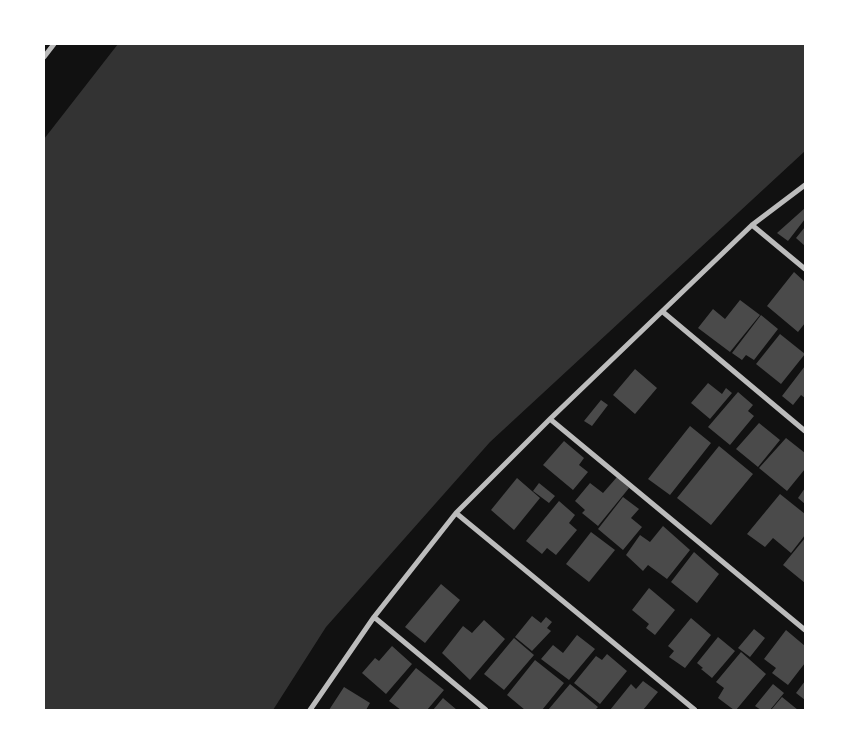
<!DOCTYPE html>
<html>
<head>
<meta charset="utf-8">
<style>
  body { margin:0 }
  #map { position:relative; width:849px; height:754px; overflow:hidden; background:#111; font-family:"PT Sans",sans-serif }
  canvas { display:block }
  .frame { position:absolute; inset:0; border:45px solid #fff; pointer-events:none }
</style>
</head>
<body>
<div id="map">
<canvas width="849" height="754"></canvas>
<div class="frame"></div>
</div>
<script>
const context = document.querySelector('canvas').getContext('2d');
context.lineJoin = 'round';
function fillPath(path, color) { context.fillStyle = color; context.fill(path, 'evenodd'); }
const toPath = rows => new Path2D(rows.map(r => 'M' + r).join(''));
function strokePath(path, color, width, dash) { context.strokeStyle = color; context.lineWidth = width; context.lineCap = dash ? 'butt' : 'round'; context.setLineDash(dash || []); context.stroke(path); }
const water = toPath([
  [118,44,805,44,805,151,490,442,326,627,273,710,44,710,44,139]
]);
const building = toPath([
  [805,208,805,219,788,241,777,233],
  [805,227,805,246,796,238],
  [794,272,805,282,805,323,798,332,767,306],
  [740,300,760,315,730,352,698,328,713,309,725,319],
  [761,315,778,329,754,360,746,355,742,360,732,353],
  [780,334,805,354,781,384,756,364],
  [805,366,805,398,801,395,793,405,782,396],
  [635,369,657,388,635,414,613,395],
  [708,383,722,394,726,388,732,393,710,419,691,403],
  [738,392,753,405,748,411,754,416,730,445,708,427],
  [601,400,608,405,592,426,584,421],
  [759,423,780,440,758,467,736,449],
  [690,426,711,443,670,495,648,479],
  [786,438,805,453,805,469,787,491,759,468],
  [564,441,584,458,579,465,588,472,573,490,543,465],
  [719,446,753,474,711,525,677,498],
  [617,477,629,488,598,526,582,513,585,510,575,501,590,483,603,493],
  [517,478,540,498,514,530,491,510],
  [539,483,555,496,549,503,533,491],
  [805,488,805,504,798,498],
  [780,494,805,514,805,535,791,553,773,538,765,547,747,534],
  [623,497,639,509,631,518,642,527,623,550,598,529],
  [559,501,575,515,569,523,577,530,556,555,547,548,542,554,526,541],
  [663,526,690,550,667,579,648,565,643,571,626,555,640,535,650,542],
  [591,532,615,550,589,582,566,564],
  [805,538,805,583,783,565],
  [694,552,719,574,697,603,671,582],
  [441,584,460,600,425,643,405,627],
  [649,588,675,610,655,635,646,628,649,624,632,610],
  [532,616,541,623,546,617,552,622,547,628,551,631,532,651,515,637],
  [691,618,711,635,685,668,669,657,674,651,668,646],
  [484,620,505,639,470,680,442,653,463,626,472,633],
  [754,629,765,638,750,657,738,648],
  [786,630,805,646,805,663,788,685,772,673,776,668,764,659],
  [577,635,595,649,569,680,541,659,553,645,563,653],
  [718,637,735,651,712,678,701,669,703,668,697,663],
  [514,638,534,655,504,690,484,674],
  [392,646,412,664,386,694,362,673,375,658,379,661],
  [741,652,766,674,736,710,734,710,718,698,724,688,716,682],
  [607,654,627,671,600,704,574,683,596,656,602,660],
  [535,660,564,683,542,710,525,710,507,695],
  [416,668,444,690,427,710,401,710,389,701],
  [643,681,658,692,643,710,610,710,631,684,636,689],
  [805,681,805,700,796,693],
  [570,684,598,707,595,710,548,710],
  [773,684,784,693,770,710,761,710,755,706],
  [344,687,370,703,366,710,329,710],
  [782,697,798,710,771,710],
  [443,698,444,699,457,710,433,710]
]);
const minor = toPath([
  [44,57,54,44],
  [752,225,805,269],
  [663,312,805,431],
  [550,419,805,630],
  [456,513,695,710],
  [374,617,486,710],
  [310,710,374,617,456,513,550,419,752,225,805,185]
]);
fillPath(water, '#333');
fillPath(building, '#4a4a4a');
strokePath(minor, '#bcbcbc', 5);
</script>
</body>
</html>
